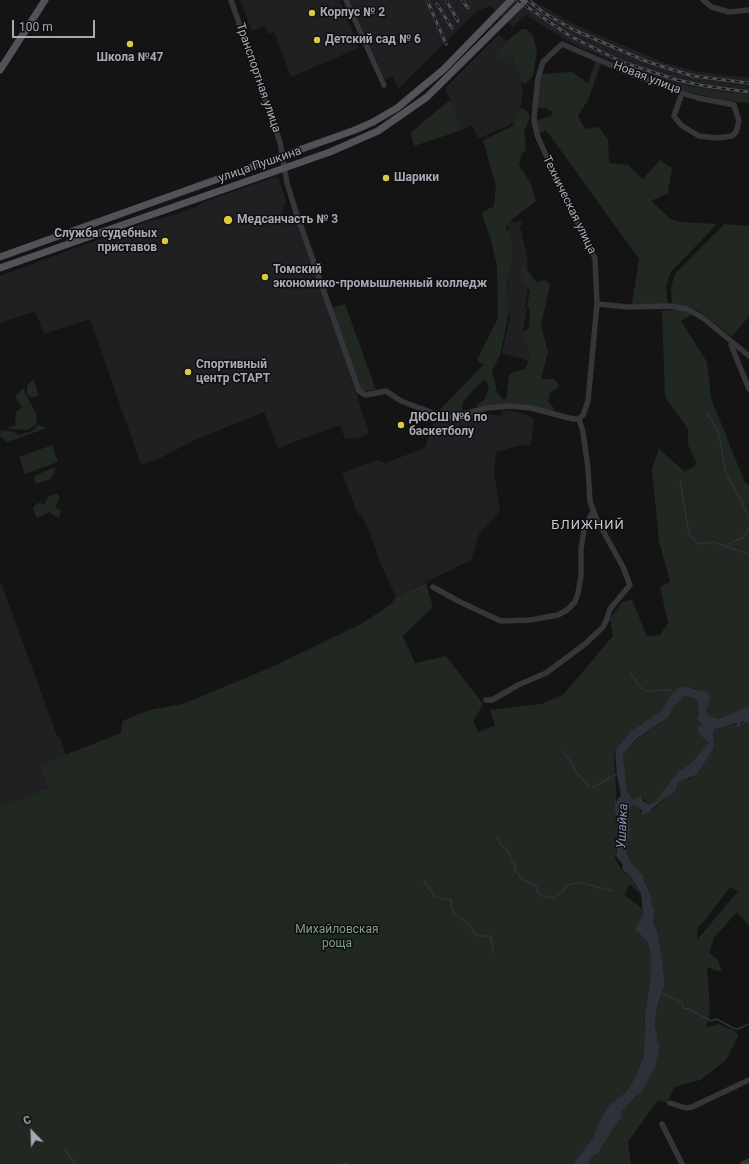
<!DOCTYPE html>
<html>
<head>
<meta charset="utf-8">
<style>
  body { margin:0 }
  #map { position:relative; width:749px; height:1164px; overflow:hidden; background:#141415; font-family:Roboto,sans-serif }
  canvas { display:block }
  .north { position:absolute; left:12px; top:1112px; width:40px; height:40px; -webkit-text-stroke:3px #0f0f10; paint-order:stroke; rotate:337deg; font-size:11px; font-weight:700; line-height:16px; text-align:center; color:#a7a9b4 }
  .north::after { content:''; display:block; margin:auto; width:14px; height:18px; background:#a7a9b4; clip-path:polygon(50% 0,100% 100%,50% 72%,0 100%) }
  .scale { position:absolute; left:12px; top:20px; width:83px; height:18px; box-sizing:border-box; border:2px solid #a7a9b4; border-top:0; padding-left:5px; font-size:12px; line-height:14px; white-space:nowrap; color:#a7a9b4; -webkit-text-stroke:3px #0f0f10; paint-order:stroke }
</style>
</head>
<body>
<div id="map">
<canvas width="749" height="1164"></canvas>
<div class="north">С</div>
<div class="scale">100 m</div>
</div>
<script>
const context = document.querySelector('canvas').getContext('2d');
context.lineJoin = 'round';
function fillPath(path, color) { context.fillStyle = color; context.fill(path, 'evenodd'); }
const toPath = rows => new Path2D(rows.map(r => 'M' + r).join(''));
function strokePath(path, color, width, dash) { context.strokeStyle = color; context.lineWidth = width; context.lineCap = dash ? 'butt' : 'round'; context.setLineDash(dash || []); context.stroke(path); }
function write(font, color, halo, rows, align = 'center') {
  context.font = font + ' Roboto,sans-serif'; context.lineWidth = 3; context.setLineDash([]); context.textBaseline = 'middle'; context.strokeStyle = halo; context.fillStyle = color; for (const [text, x, y, turn = 0] of rows) {
    context.save(); context.translate(x, y); context.rotate((+turn || 0) * Math.PI / 180); context.textAlign = isNaN(turn) ? turn : align; if (halo) context.strokeText(text, 0, 0); context.fillText(text, 0, 0); context.restore();
  }
}
const built = toPath([
  [240,0,340,0,359,48,291,77,274,32,268,34,265,26,252,31],
  [349,0,532,0,576,25,665,63,696,71,728,76,749,77,749,102,669,85,579,47,562,38,526,15,513,27,491,6,476,11,476,12,398,89,393,76,385,79],
  [499,34,519,54,523,93,518,121,478,139,472,125,462,130,445,88],
  [275,177,279,179,286,201,281,216,298,224,346,361,369,434,357,438,345,439,340,425,278,448,264,412,197,439,158,459,141,465,90,319,44,334,35,311,0,323,0,276,151,220,163,218,194,208,206,201],
  [521,221,522,225,520,226,527,256,528,288,525,308,527,309,523,329,534,354,532,362,502,353,510,315,504,313,507,287,508,287,508,223],
  [503,410,519,412,529,416,534,420,531,446,521,445,496,452,494,471,500,511,479,534,471,560,396,597,382,567,370,534,363,518,357,512,342,473,377,460,385,463,425,448,435,417,451,419,469,415,477,415,478,413,502,416],
  [0,580,57,736,59,735,66,755,39,765,48,788,0,806]
]);
const green = toPath([
  [522,29,527,29,533,36,537,51,533,76,524,85,514,63,514,56,503,58,498,57,498,54,504,43],
  [596,61,601,64,588,100,578,116,585,129,599,127,608,140,609,163,628,165,643,179,660,160,672,168,668,193,651,201,671,219,680,222,717,224,670,273,666,287,668,304,632,304,639,259,546,130,540,134,535,121,551,116,552,112,546,108,537,108,540,74,572,72,588,83],
  [617,63,680,85,721,92,749,95,749,103,728,101,683,91,647,78,616,65],
  [450,100,462,130,414,146,411,132],
  [522,108,528,112,530,117,524,132,526,149,521,156,519,165,530,182,536,201,511,220,506,228,512,241,513,253,507,284,508,317,500,356,492,370,497,392,502,399,506,399,509,375,513,372,525,369,531,357,522,333,529,328,530,309,527,306,530,291,526,286,522,284,520,271,524,265,536,282,546,280,550,285,541,325,548,352,541,379,554,379,559,385,556,389,550,392,548,402,554,408,553,411,533,406,477,408,477,405,485,399,489,387,485,380,480,383,463,402,462,412,451,414,439,411,483,365,477,360,498,318,497,267,491,239,482,215,483,212,494,206,496,186,483,140,513,126,519,110],
  [724,224,749,226,749,316,732,337,699,311,682,305,672,305,671,289,674,275],
  [345,304,376,390,363,391,360,387,333,310,334,307],
  [680,309,693,314,681,321,707,362,711,398,745,483,749,485,749,706,718,719,708,715,706,711,706,706,710,702,706,691,694,688,672,694,662,710,631,731,614,751,617,812,620,815,618,841,615,858,622,871,631,876,640,894,630,884,624,895,642,908,643,916,638,933,648,943,651,954,651,976,645,1015,644,1055,635,1078,626,1092,609,1105,597,1126,594,1136,573,1164,0,1164,0,806,48,788,39,765,121,733,122,722,127,719,149,710,183,704,274,666,363,623,391,604,396,597,426,583,433,607,403,636,415,663,446,656,483,704,473,722,479,732,495,725,490,710,541,704,563,695,613,636,610,619,622,602,632,600,647,636,660,635,668,623,660,587,670,582,659,541,652,469,659,449,685,472,697,464,688,445,688,429,665,397,662,311],
  [33,379,39,395,32,398,27,394,27,386],
  [23,388,36,414,37,421,34,426,28,430,7,429,16,425,15,419,16,412,22,407,15,397],
  [38,425,47,428,7,442,0,436,1,430,15,432,18,435,32,431],
  [52,445,58,462,25,474,19,457],
  [56,467,51,479,36,484,34,476],
  [57,494,60,497,55,507,61,510,59,517,57,517,49,512,37,518,33,509,35,505,38,503,44,504,49,496],
  [685,696,694,698,697,701,699,715,698,722,703,727,701,736,709,743,690,764,678,772,656,801,649,804,642,798,633,800,627,791,623,755,636,740,669,717,674,706],
  [744,721,749,722,749,926,737,912,714,938,709,953,717,959,722,970,717,971,707,967,710,1011,706,1028,718,1024,735,1031,738,1036,726,1060,700,1080,674,1087,667,1103,658,1100,628,1142,631,1164,588,1164,592,1157,599,1152,601,1147,621,1118,621,1112,626,1106,637,1097,660,1045,658,1042,655,1024,657,1007,661,997,664,975,660,946,657,930,653,923,655,915,651,905,652,897,644,881,644,876,631,863,626,852,630,830,628,810,632,804,639,807,642,814,653,810,664,798,675,792,678,783,691,778,714,748,713,730,732,724,741,725,741,722],
  [730,887,738,891,697,940,698,926,703,923]
]);
const water = toPath([
  [686,687,706,691,709,694,710,699,706,711,708,715,718,719,749,706,749,722,745,723,744,721,741,722,740,727,736,727,737,723,732,724,713,730,714,748,697,774,678,783,675,792,664,798,648,813,642,815,642,810,633,804,628,810,630,830,626,852,631,863,644,876,644,881,652,897,651,905,655,910,653,923,657,930,660,946,664,975,664,986,657,1007,655,1024,658,1042,660,1045,655,1067,642,1091,621,1112,621,1118,601,1147,599,1152,592,1157,588,1164,573,1164,594,1136,597,1126,609,1105,626,1092,635,1078,644,1055,645,1015,651,976,651,954,648,943,636,930,637,925,643,916,641,894,631,876,622,870,623,865,616,856,620,832,618,821,616,821,618,817,615,812,615,803,621,795,617,775,615,750,631,731,662,710,672,694,679,688],
  [685,696,694,698,697,701,699,715,697,719,702,726,697,727,701,736,709,743,690,764,678,772,656,801,649,804,643,801,641,796,633,800,627,791,623,755,636,739,669,717,674,706]
]);
const stream = toPath([
  [706,412,718,430,726,474,740,498,749,518],
  [680,481,689,534,698,544,713,542,749,554],
  [727,546,734,541,743,538,749,528],
  [631,673,638,685,646,691,670,690,675,695],
  [562,751,572,763,576,772,589,786],
  [592,788,618,773],
  [497,837,501,845,509,852,511,861,515,864,515,871,518,873,520,878,537,887,538,893,544,897,549,896,552,899,562,892,568,885,579,882,612,891],
  [424,881,435,897,451,900,451,907,455,914,468,924,477,936,491,936,493,952],
  [661,994,678,1000,682,1003,683,1008,689,1009,711,1021,717,1019,733,1028,738,1029,749,1024],
  [65,1150,75,1164],
  [342,1164,347,1163]
]);
const minor = toPath([
  [231,0,280,142,287,183,296,212,359,391,366,395,386,391,401,401,441,416,451,417,487,408,510,406,531,408,573,419,579,419],
  [346,0,384,85],
  [703,0,712,7,729,12,749,10],
  [597,304,628,307,671,306,687,309,703,318,749,356],
  [731,345,749,389],
  [579,419,583,415,588,401,597,304,595,258,563,193,537,135,534,121,535,106,538,78,543,62,562,44,636,76,682,93,698,98,734,105,739,121,736,132,732,136,717,138,699,136,681,125,674,116,682,93],
  [433,587,460,602,501,621,530,620,558,615,567,610,575,602,578,593,581,576,581,549,584,530,593,511],
  [486,700,492,700,518,685,546,673,585,644,603,627,607,619,610,609,630,585,623,567,597,520,590,501,588,468,583,432,579,419],
  [670,1103,686,1108,692,1107,749,1080],
  [662,1124,682,1164],
  [743,1164,749,1161]
]);
const major = toPath([
  [0,70,45,0],
  [0,257,355,130,373,122,397,108,444,69,511,0],
  [0,268,330,152,378,131,427,97,525,0]
]);
const rail = toPath([
  [427,0,446,44],
  [446,0,458,21],
  [462,0,468,8],
  [517,0,570,36,622,62,677,80,705,86,749,92],
  [528,0,544,13,574,30,648,62,693,76,749,83],
  [437,4,452,28]
]);
const markers = [
  [312,13,4,"#e0c841"],
  [317,40,4,"#e0c841"],
  [130,44,4,"#e0c841"],
  [386,178,4,"#e0c841"],
  [228,220,5,"#e0c841"],
  [165,241,4,"#e0c841"],
  [265,277,4,"#e0c841"],
  [188,372,4,"#e0c841"],
  [401,425,4,"#e0c841"]
];
const poiNames = [
  ["Корпус № 2",320,13],
  ["Детский сад № 6",325,40],
  ["Школа №47",130,58,"center"],
  ["Шарики",394,178],
  ["Медсанчасть № 3",237,220],
  ["Служба судебных",157,234,"right"],
  ["приставов",157,248,"right"],
  ["Томский",273,270],
  ["экономико-промышленный колледж",273,284],
  ["Спортивный",196,365],
  ["центр СТАРТ",196,379],
  ["ДЮСШ №6 по",409,418],
  ["баскетболу",409,432]
];
const streetNames = [
  ["Транспортная улица",258,78,71],
  ["Новая улица",647,78,21],
  ["улица Пушкина",260,165,-19],
  ["Техническая улица",569,205,64]
];
const parkNames = [
  ["Михайловская",337,930],
  ["роща",337,944]
];
const neighbourhoodNames = [
  ["БЛИЖНИЙ",588,526]
];
const waterNames = [
  ["Ушайка",623,826,-87]
];
fillPath(built, '#202022');
fillPath(green, '#212822');
fillPath(water, '#2d323a');
strokePath(stream, '#2d323a', 1.5);
strokePath(minor, '#35353a', 5.5);
strokePath(major, '#525259', 7);
strokePath(rail, '#4e4f55', 3);
strokePath(rail, '#0f0f10', 1.5, [4.5]);
for (const [x, y, r, color] of markers) { const dot = new Path2D(); dot.arc(x, y, r, 0, 2 * Math.PI); context.fillStyle = color; context.fill(dot); strokePath(dot, '#0f0f10', 1.5); }
write('bold 12px', '#a7a9b4', '#0f0f10', poiNames, 'left');
write('12px', '#a7a9b4', '#0f0f10', streetNames);
write('12px', '#809e87', '#0f0f10', parkNames);
context.letterSpacing = '1px';
write('13px', '#c7c8d1', '#0f0f10', neighbourhoodNames);
context.letterSpacing = '0px';
write('italic 13px', '#8190ad', '#0f0f10', waterNames);
</script>
</body>
</html>
